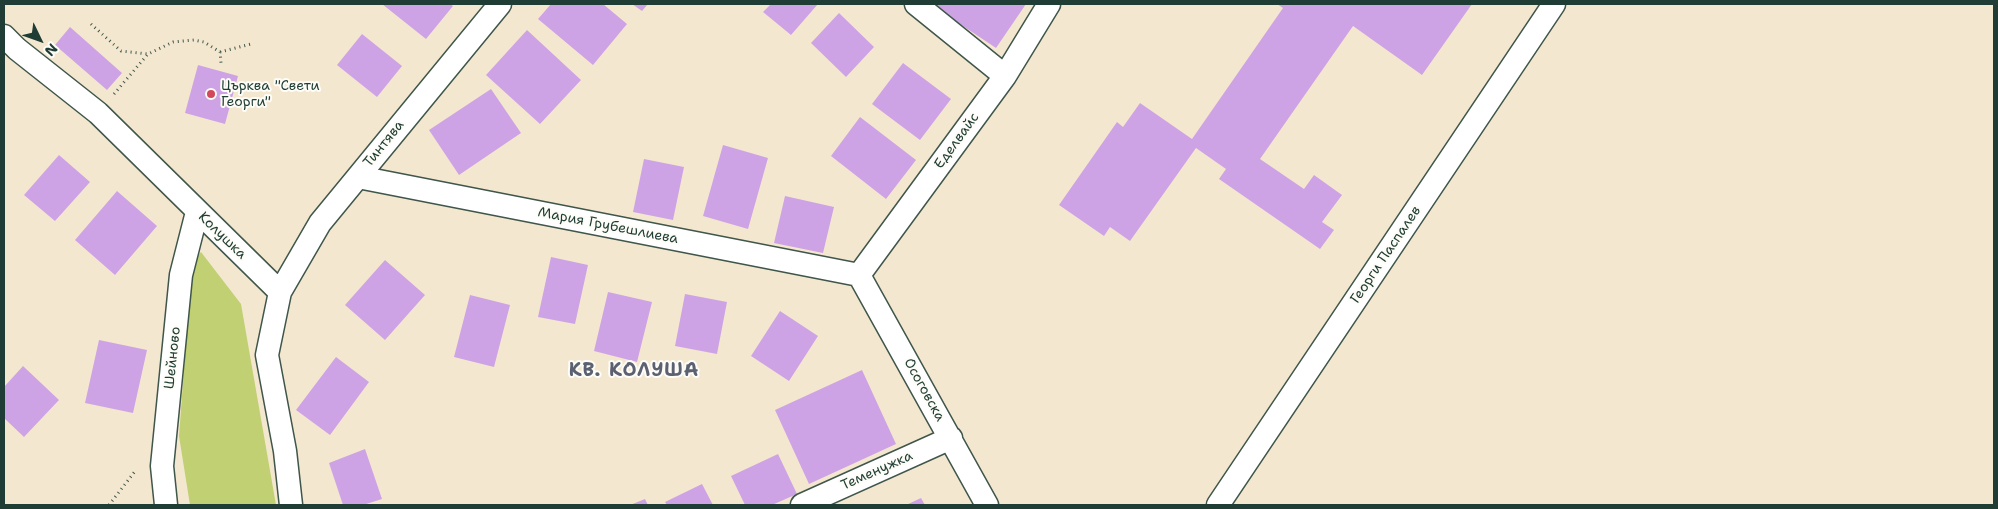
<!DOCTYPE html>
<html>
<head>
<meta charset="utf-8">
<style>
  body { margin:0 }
  #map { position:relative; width:1998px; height:509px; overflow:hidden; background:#f4e7d0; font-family:"Shantell Sans",sans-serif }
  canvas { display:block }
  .frame { position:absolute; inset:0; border:5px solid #1f3d34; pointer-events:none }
  .north { position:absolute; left:15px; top:15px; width:50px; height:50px; -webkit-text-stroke:4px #fdfcf7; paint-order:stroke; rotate:132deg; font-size:14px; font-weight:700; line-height:20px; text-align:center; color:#1f3d34 }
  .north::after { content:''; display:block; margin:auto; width:18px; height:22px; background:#1f3d34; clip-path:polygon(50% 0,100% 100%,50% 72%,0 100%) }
</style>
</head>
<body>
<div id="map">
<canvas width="1998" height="509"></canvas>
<div class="frame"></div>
<div class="north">N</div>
</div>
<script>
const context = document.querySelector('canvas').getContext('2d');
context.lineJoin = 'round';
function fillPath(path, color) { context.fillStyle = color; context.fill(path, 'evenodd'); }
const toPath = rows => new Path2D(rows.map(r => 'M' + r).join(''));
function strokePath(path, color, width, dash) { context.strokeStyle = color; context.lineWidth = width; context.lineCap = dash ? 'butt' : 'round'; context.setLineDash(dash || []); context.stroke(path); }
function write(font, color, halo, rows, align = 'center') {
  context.font = font + ' "Shantell Sans",sans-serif'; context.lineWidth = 4; context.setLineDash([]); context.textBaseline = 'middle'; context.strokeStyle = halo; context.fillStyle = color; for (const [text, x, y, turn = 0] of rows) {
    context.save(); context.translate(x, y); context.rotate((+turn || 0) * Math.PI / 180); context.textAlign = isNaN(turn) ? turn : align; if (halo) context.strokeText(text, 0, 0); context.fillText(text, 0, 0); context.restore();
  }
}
const green = toPath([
  [201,252,241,304,276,505,190,505,179,436,192,262]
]);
const building = toPath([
  [382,4,450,4,453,6,426,39],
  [551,4,603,4,627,24,593,65,538,19],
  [632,4,648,4,642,11],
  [771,4,818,4,791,35,763,12],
  [930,4,1026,4,996,48],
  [1277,4,1472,4,1422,75,1353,26,1260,159,1304,189,1314,175,1342,195,1322,222,1334,230,1320,249,1219,179,1226,169,1196,148,1130,241,1110,227,1104,236,1059,205,1117,122,1123,127,1140,103,1192,139,1283,8],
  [839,13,874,47,846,77,811,43],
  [70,27,122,73,107,90,55,45],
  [527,30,581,80,540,124,486,75],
  [362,34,402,66,377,97,337,65],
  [903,63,951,99,920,140,872,104],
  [198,65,238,76,225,124,185,113],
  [491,89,521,133,459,175,429,130],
  [860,117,916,160,886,199,831,156],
  [723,145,768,158,748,229,703,216],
  [59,155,90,182,55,221,24,195],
  [644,159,684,167,673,220,633,212],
  [117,191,157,226,115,275,75,240],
  [785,196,834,207,823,253,774,243],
  [551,257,588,265,575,324,538,317],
  [385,260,425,295,385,340,345,305],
  [608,292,652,302,637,362,594,351],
  [685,294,727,302,717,354,675,346],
  [470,295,510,305,494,367,454,357],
  [780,311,818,336,789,381,751,356],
  [99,340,147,350,133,413,85,403],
  [336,357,369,382,330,435,296,410],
  [23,366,59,400,24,437,4,418,4,387],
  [862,370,896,444,809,484,775,410],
  [365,449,382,499,363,505,343,505,329,463],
  [778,454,797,494,772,505,745,505,731,476],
  [702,484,713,505,667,505,665,502],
  [921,498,925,505,906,505],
  [645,499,648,505,630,505]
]);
const path = toPath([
  [91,24,121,51,148,54],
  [220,52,251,44],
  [114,94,148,54,173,42,194,40,204,42,220,52,221,63],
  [109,505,136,470]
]);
const minor = toPath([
  [916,4,1005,76],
  [4,36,17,49,98,113,280,292],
  [358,177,859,275],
  [859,275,1005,76,1049,4],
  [859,275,987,505],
  [166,505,162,466,181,275,197,212],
  [291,505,285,451,267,355,280,292,320,223,500,4],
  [802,505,951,438],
  [1218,505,1554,4]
]);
const markers = [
  [211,94,5,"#d1495b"]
];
const poiNames = [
  ["Църква \"Свети",221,86],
  ["Георги\"",221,102]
];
const streetNames = [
  ["Еделвайс",957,141,-54],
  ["Тинтява",384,144,-51],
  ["Мария Грубешлиева",608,226,11],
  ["Колушка",222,236,44],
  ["Георги Паспалев",1386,255,-56],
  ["Шейново",173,358,-84],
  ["Осоговска",924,390,61],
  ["Теменужка",877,471,-24]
];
const districtNames = [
  ["КВ. КОЛУША",634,371]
];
fillPath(green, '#c1d072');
fillPath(building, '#cea3e5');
strokePath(minor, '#3f564b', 25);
strokePath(path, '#3f564b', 3, [1, 4]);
strokePath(minor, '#fff', 22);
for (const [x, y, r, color] of markers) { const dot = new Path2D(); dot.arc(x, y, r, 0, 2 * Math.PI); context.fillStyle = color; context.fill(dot); strokePath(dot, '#fdfcf7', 2); }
write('14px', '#1f3d34', '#fdfcf7', poiNames, 'left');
write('14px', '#1f3d34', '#fdfcf7', streetNames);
context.letterSpacing = '1px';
write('bold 19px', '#5c6172', '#fdfcf7', districtNames);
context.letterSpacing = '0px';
</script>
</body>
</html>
